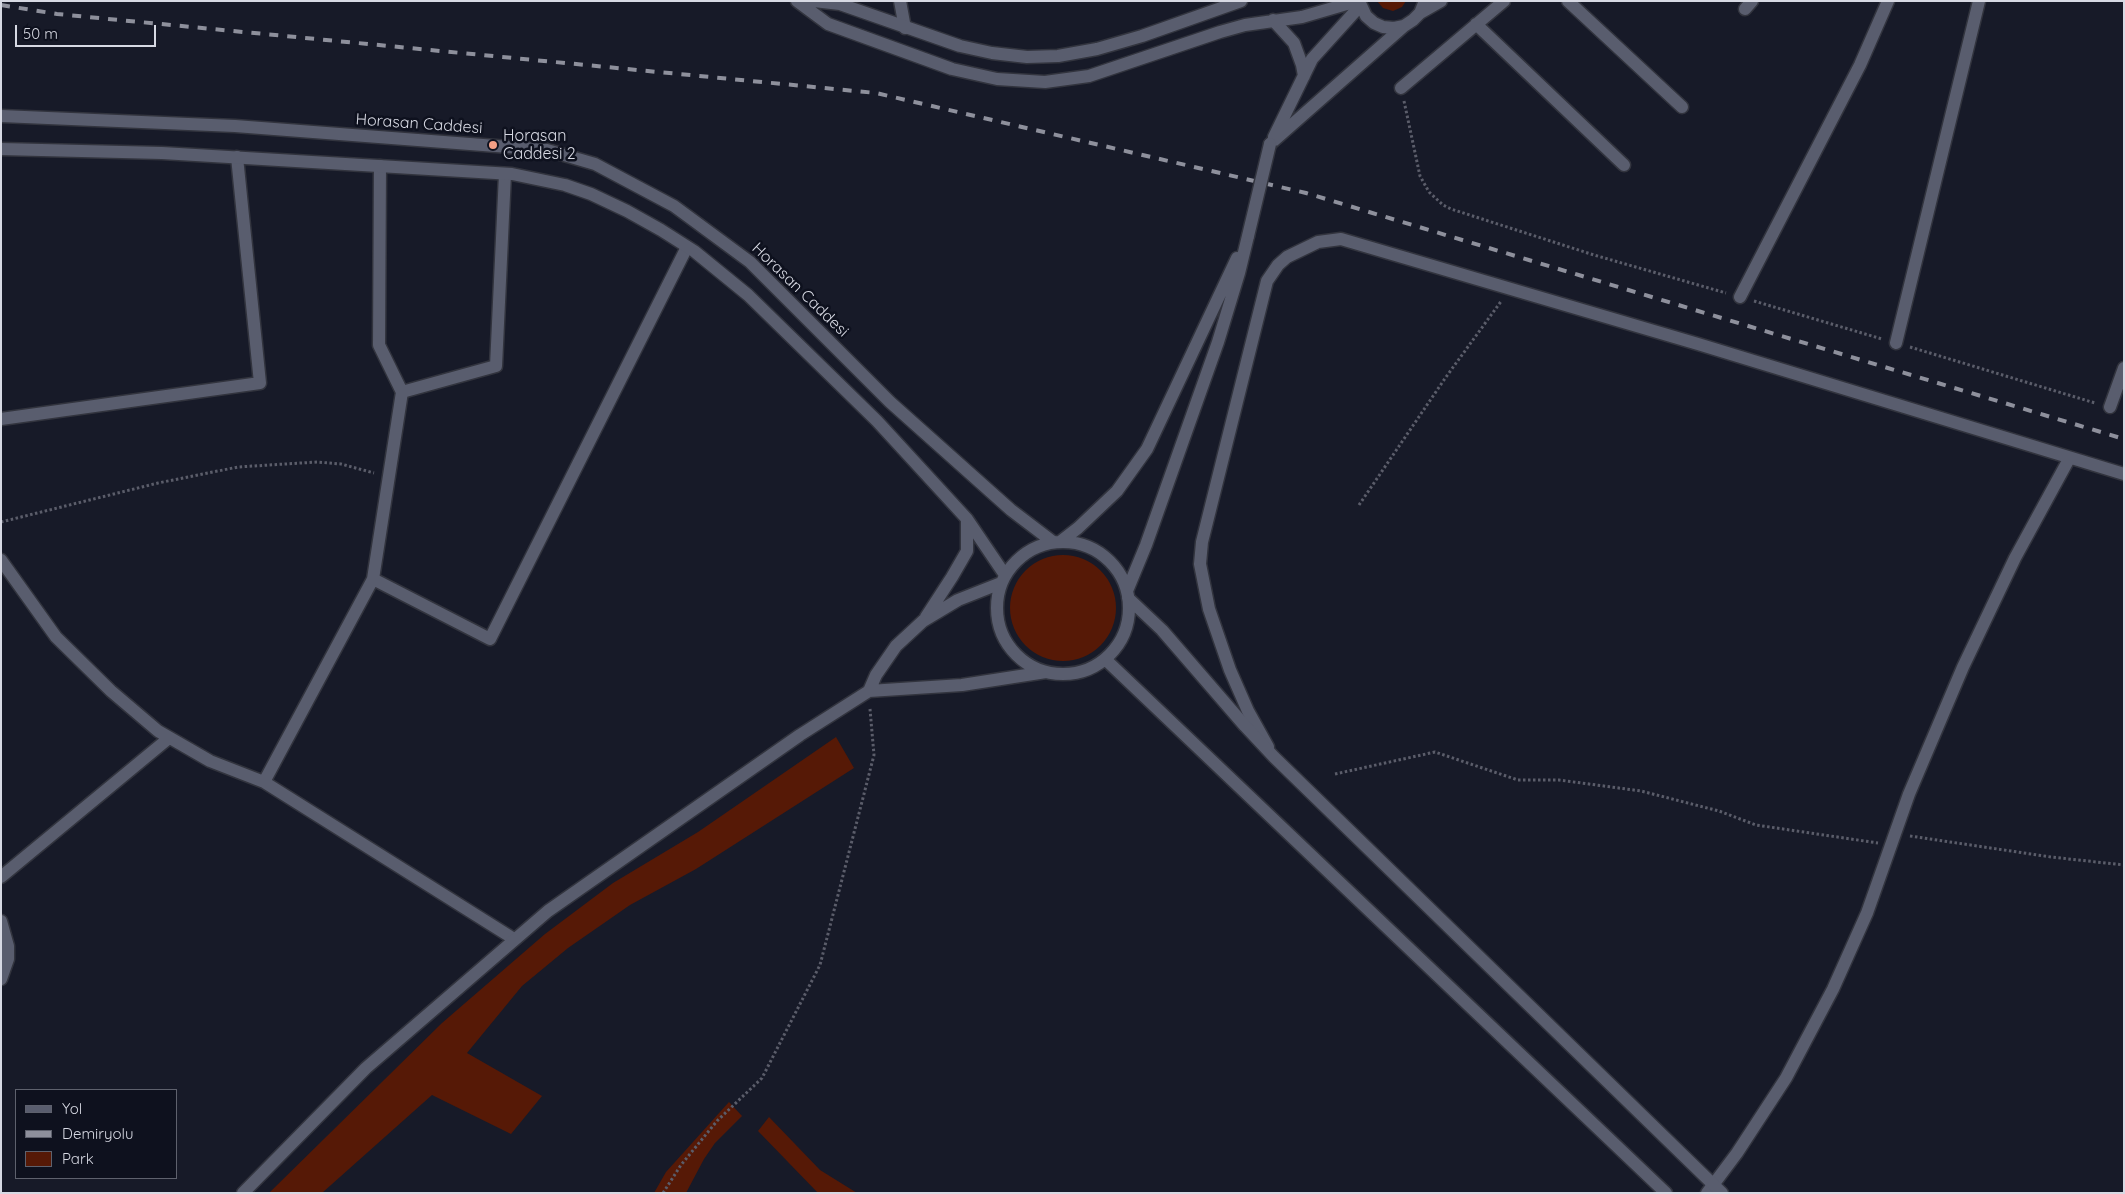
<!DOCTYPE html>
<html>
<head>
<meta charset="utf-8">
<style>
  body { margin:0 }
  #map { position:relative; width:2125px; height:1194px; overflow:hidden; background:#171a28; font-family:Quicksand,sans-serif }
  canvas { display:block }
  .frame { position:absolute; inset:0; border:2px solid #d7d9e3; pointer-events:none }
  .legend { position:absolute; left:15px; top:1089px; width:162px; height:90px; box-sizing:border-box; background:#0e111e; border:1px solid #5e616d; margin:0; padding:6px 9px; list-style:none; font-size:15px; color:#d7d9e3 }
  .legend li { display:flex; align-items:center; gap:10px; height:25px }
  .legend b { width:25px; border:1px solid #5e616d }
  .scale { position:absolute; left:15px; top:25px; width:141px; height:22px; box-sizing:border-box; border:2px solid #d7d9e3; border-top:0; padding-left:6px; font-size:15px; line-height:18px; white-space:nowrap; color:#d7d9e3; -webkit-text-stroke:4px #0e111e; paint-order:stroke }
</style>
</head>
<body>
<div id="map">
<canvas width="2125" height="1194"></canvas>
<div class="frame"></div>
<ul class="legend">
<li><b style="height:6px;background:#595d6e"></b>Yol</li>
<li><b style="height:6px;background:#8e909c"></b>Demiryolu</li>
<li><b style="height:14px;background:#561906"></b>Park</li>
</ul>
<div class="scale">50 m</div>
</div>
<script>
const context = document.querySelector('canvas').getContext('2d');
context.lineJoin = 'round';
function fillPath(path, color) { context.fillStyle = color; context.fill(path, 'evenodd'); }
const toPath = rows => new Path2D(rows.map(r => 'M' + r).join(''));
function strokePath(path, color, width, dash) { context.strokeStyle = color; context.lineWidth = width; context.lineCap = dash ? 'butt' : 'round'; context.setLineDash(dash || []); context.stroke(path); }
function write(font, color, halo, rows, align = 'center') {
  context.font = font + ' Quicksand,sans-serif'; context.lineWidth = 5; context.setLineDash([]); context.textBaseline = 'middle'; context.strokeStyle = halo; context.fillStyle = color; for (const [text, x, y, turn = 0] of rows) {
    context.save(); context.translate(x, y); context.rotate((+turn || 0) * Math.PI / 180); context.textAlign = isNaN(turn) ? turn : align; if (halo) context.strokeText(text, 0, 0); context.fillText(text, 0, 0); context.restore();
  }
}
const green = toPath([
  [1377,1,1406,1,1402,7,1393,11,1383,8],
  '1010 608a53 53 0 1 1 106 0a53 53 0 1 1-106 0Z',
  [836,737,854,768,696,869,630,905,568,948,522,986,467,1053,542,1096,511,1134,432,1095,322,1193,269,1193,442,1023,545,934,613,883,698,832],
  [729,1102,742,1116,715,1143,704,1159,686,1193,654,1193,666,1172],
  [769,1117,820,1170,857,1193,818,1193,758,1131]
]);
const path = toPath([
  [1404,101,1420,176,1429,192,1443,205,1451,209,1594,255,1726,293],
  [1754,301,1882,339],
  [1910,347,2095,403],
  [1359,505,1446,377,1502,300],
  [1,522,158,483,238,467,317,462,341,464,374,473],
  [1335,774,1435,752,1518,780,1559,780,1641,791,1719,811,1756,825,1878,843],
  [1910,836,2051,857,2124,865],
  [663,1193,681,1165,717,1121,762,1078,820,965,874,755,870,709]
]);
const street = toPath([
  [900,1,905,28],
  [1568,1,1682,107],
  [1745,9,1752,1],
  [1476,24,1624,165],
  [1401,88,1504,1],
  [1740,297,1860,65,1888,1],
  [1896,343,1979,1],
  [402,392,496,366,505,174],
  [2110,407,2124,368],
  [1,419,260,383,237,157],
  [1,560,56,637,111,691,158,731,210,761,264,782,514,939],
  [373,579,490,639,687,247],
  [1268,747,1248,711,1230,670,1209,609,1200,564,1202,542,1267,281,1278,265,1287,257,1318,242,1341,239,1698,344,2124,474],
  [264,782,373,579,402,392,379,345,380,166],
  [1,877,169,738],
  [1,921,8,946,8,959,1,979],
  [1707,1193,1737,1153,1786,1078,1833,989,1867,913,1909,794,1963,667,2015,558,2069,459]
]);
const secondary = toPath([
  [797,1,828,24,952,69,997,79,1045,82,1089,76,1220,32,1245,25,1302,17,1357,1],
  [814,1,840,4,960,46,992,53,1027,57,1058,56,1097,49,1142,36,1241,1],
  [1359,1,1366,16,1374,23,1383,27,1394,28,1404,26,1413,20,1420,13,1425,1],
  [1420,13,1441,1],
  [1273,20,1294,43,1302,65,1304,76],
  [1,116,235,126,522,148,547,150,595,164,674,206,750,262,890,402,1011,510,1053,542],
  [1274,137,1312,59,1360,6],
  [1270,144,1404,26],
  [1,149,162,153,512,174,565,185,591,194,627,211,661,230,694,251,748,295,877,421,967,519,1005,575],
  '997 608a66 66 0 1 1 132 0a66 66 0 1 1-132 0Z',
  [1060,542,1078,528,1117,491,1147,449,1237,258],
  [1127,591,1146,545,1218,342,1239,273,1248,236],
  [1128,598,1162,630,1245,726,1274,757,1722,1193],
  [926,617,952,577,967,551,967,519],
  [1105,659,1666,1193],
  [869,691,876,675,896,646,923,621,958,600,1001,583],
  [243,1193,366,1068,548,911,800,735,869,691,962,685,1046,672]
]);
const rail = toPath([
  [1,5,57,14,876,93,1306,193,2124,439]
]);
const secondaryBridge = toPath([
  [1248,236,1270,144]
]);
const markers = [
  [493,145,5,"#f39f86"]
];
const streetNames = [
  ["Horasan Caddesi",419,124,4],
  ["Horasan Caddesi",800,290,44]
];
const poiNames = [
  ["Horasan",503,136],
  ["Caddesi 2",503,154]
];
fillPath(green, '#561906');
strokePath(street, '#32343e', 15);
strokePath(secondary, '#32343e', 15);
strokePath(path, '#5b5d6a', 3, [2.5, 2.5]);
strokePath(street, '#595d6e', 12);
strokePath(secondary, '#595d6e', 12);
strokePath(rail, '#8e909c', 4, [9, 9]);
strokePath(secondaryBridge, '#32343e', 15, []);
strokePath(secondaryBridge, '#595d6e', 12);
for (const [x, y, r, color] of markers) { const dot = new Path2D(); dot.arc(x, y, r, 0, 2 * Math.PI); context.fillStyle = color; context.fill(dot); strokePath(dot, '#0e111e', 2); }
write('16px', '#d7d9e3', '#0e111e', streetNames);
write('16px', '#d7d9e3', '#0e111e', poiNames, 'left');
</script>
</body>
</html>
